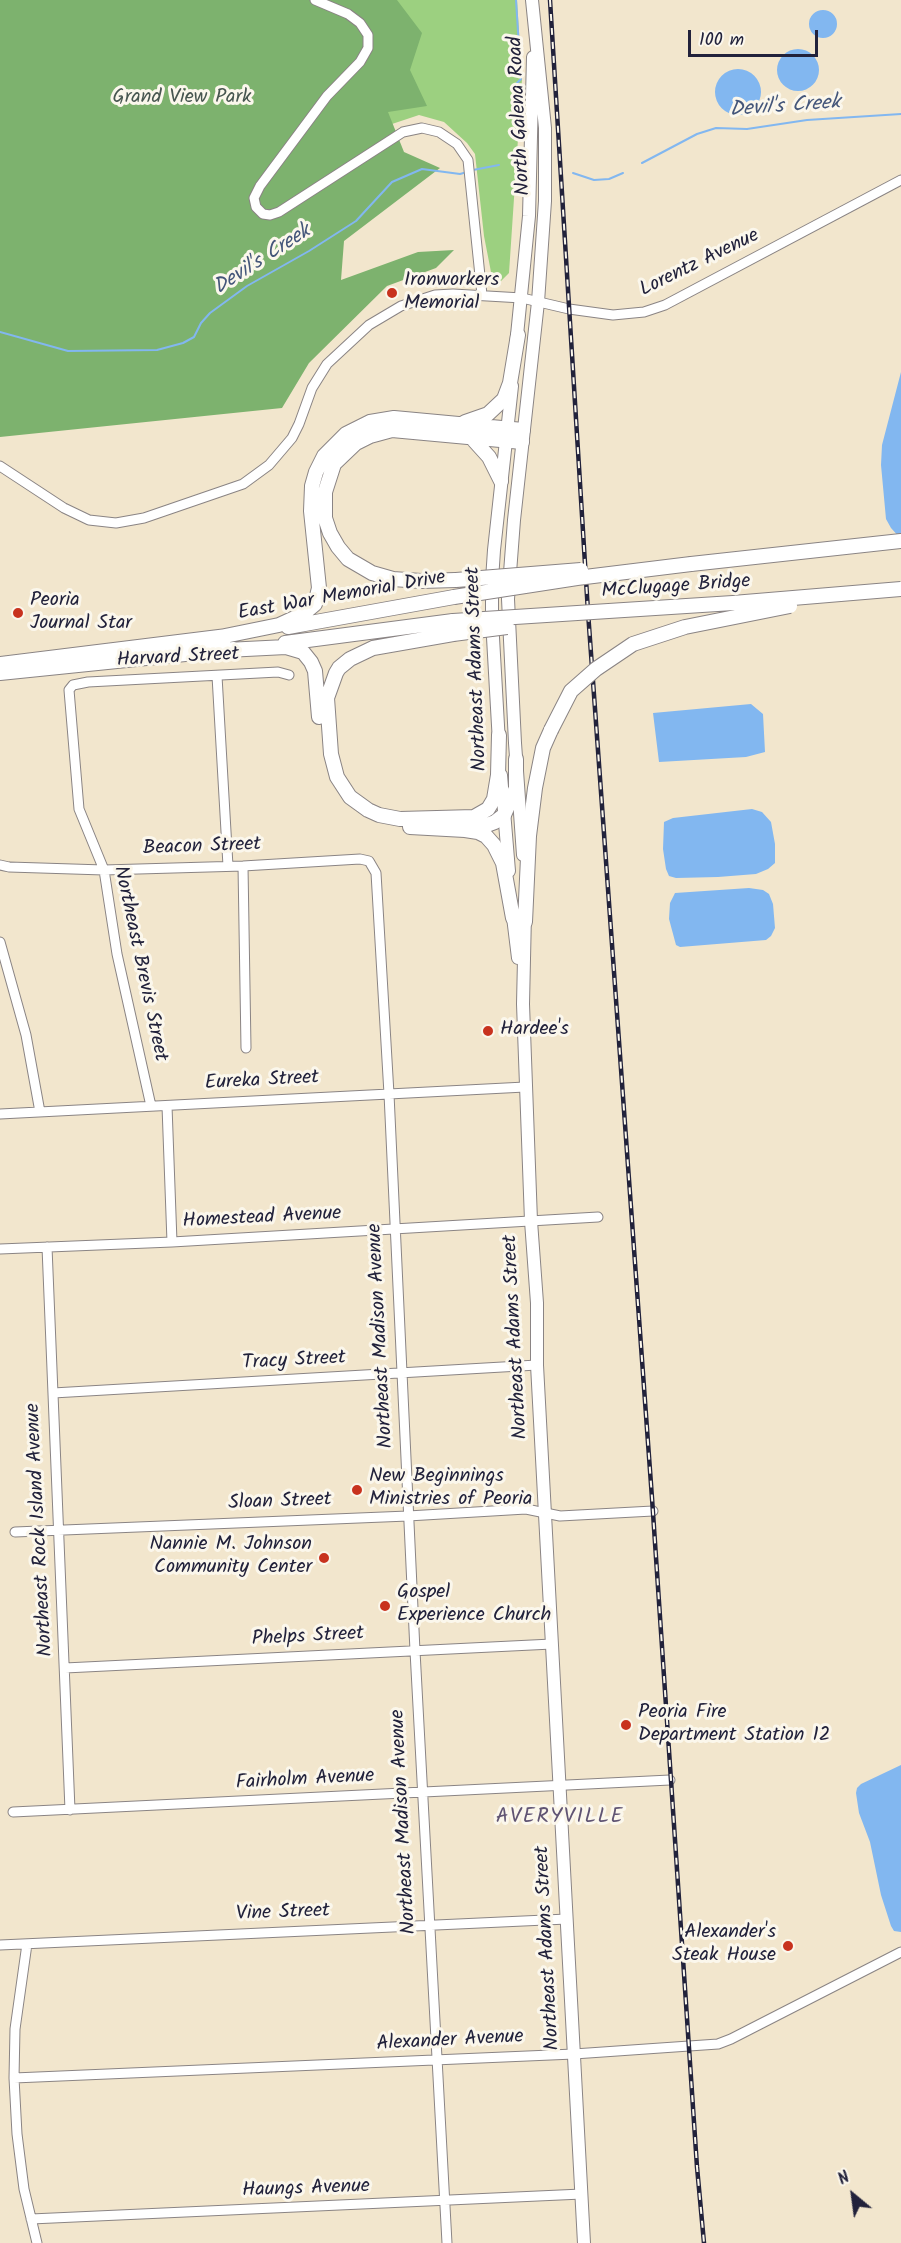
<!DOCTYPE html>
<html>
<head>
<meta charset="utf-8">
<style>
  body { margin:0 }
  #map { position:relative; width:901px; height:2243px; overflow:hidden; background:#f2e6cd; font-family:Kalam,sans-serif }
  canvas { display:block }
  .north { position:absolute; left:823px; top:2165px; width:60px; height:60px; -webkit-text-stroke:4px #fbf7ec; paint-order:stroke; rotate:331deg; font-size:16px; font-weight:700; line-height:24px; text-align:center; color:#22223b }
  .north::after { content:''; display:block; margin:auto; width:21px; height:27px; background:#22223b; clip-path:polygon(50% 0,100% 100%,50% 72%,0 100%) }
  .scale { position:absolute; left:688px; top:30px; width:130px; height:27px; box-sizing:border-box; border:3px solid #22223b; border-top:0; padding-left:8px; font-size:18px; line-height:21px; white-space:nowrap; color:#22223b; -webkit-text-stroke:4px #fbf7ec; paint-order:stroke }
</style>
</head>
<body>
<div id="map">
<canvas width="901" height="2243"></canvas>
<div class="north">N</div>
<div class="scale">100 m</div>
</div>
<script>
const context = document.querySelector('canvas').getContext('2d');
context.lineJoin = 'round';
function fillPath(path, color) { context.fillStyle = color; context.fill(path, 'evenodd'); }
const toPath = rows => new Path2D(rows.map(r => 'M' + r).join(''));
function strokePath(path, color, width, dash) { context.strokeStyle = color; context.lineWidth = width; context.lineCap = dash ? 'butt' : 'round'; context.setLineDash(dash || []); context.stroke(path); }
function write(font, color, halo, rows, align = 'center') {
  context.font = font + ' Kalam,sans-serif'; context.lineWidth = 6; context.setLineDash([]); context.textBaseline = 'middle'; context.strokeStyle = halo; context.fillStyle = color; for (const [text, x, y, turn = 0] of rows) {
    context.save(); context.translate(x, y); context.rotate((+turn || 0) * Math.PI / 180); context.textAlign = isNaN(turn) ? turn : align; if (halo) context.strokeText(text, 0, 0); context.fillText(text, 0, 0); context.restore();
  }
}
const green = toPath([
  [335,0,517,0,522,79,509,273,500,282,491,272,484,236,475,154,467,143,444,122,419,115,380,128]
]);
const forest = toPath([
  [0,0,397,0,422,33,410,70,427,106,388,112,404,152,440,168,344,241,341,280,418,252,454,250,436,268,387,286,309,363,282,408,0,437]
]);
const water = toPath([
  '809 24a14 14 0 1 1 28 0a14 14 0 1 1-28 0Z',
  '777 70a21 21 0 1 1 42 0a21 21 0 1 1-42 0Z',
  '715 92a23 23 0 1 1 46 0a23 23 0 1 1-46 0Z',
  [901,372,901,539,891,528,886,519,881,465,882,445],
  [751,704,763,714,765,752,746,757,659,762,653,713],
  [752,809,762,812,771,822,775,844,775,863,768,869,756,874,718,877,676,878,669,876,666,869,663,849,664,822,673,818],
  [749,888,763,890,769,894,773,904,775,928,771,936,766,940,680,947,676,945,669,919,670,903,675,893],
  [901,1765,901,1932,894,1931,891,1926,881,1895,870,1842,859,1813,856,1793,857,1788,861,1784]
]);
const stream = toPath([
  [516,0,521,79,517,83],
  [642,163,697,134,716,128,747,129,807,120,901,114],
  [473,170,499,165],
  [573,173,594,180,609,179,623,173],
  [0,332,68,351,157,350,183,343,194,337,201,323,210,313,247,286,309,251,356,221,392,182,422,169,460,174,467,172]
]);
const minor = toPath([
  [315,0,348,14,360,23,368,35,368,48,360,62,327,96,260,186,254,198,256,207,263,214,270,215,279,212,403,132,422,128,439,132,457,144,468,160,482,295],
  [0,466,64,508,89,520,116,523,144,518,243,484,269,465,292,438,299,424,312,388,327,364,369,325,401,306,435,295,453,294,522,298,569,309,613,315,644,312,665,305,901,180],
  [217,676,228,866],
  [0,865,9,867,104,870,243,866,360,859,369,861,376,873,389,1094,415,1651,447,2243],
  [243,866,246,1048],
  [0,942,26,1035,40,1112],
  [151,1106,117,954,104,870,79,809,69,690,73,685,88,682,278,672,289,675],
  [167,1106,172,1242],
  [0,1114,525,1087],
  [47,1247,70,1810],
  [0,1249,172,1242,598,1217],
  [53,1393,537,1365],
  [15,1532,408,1516,526,1509,560,1516,653,1511],
  [65,1668,552,1644],
  [13,1812,670,1780],
  [27,1944,15,2029,14,2078,17,2134,24,2189,37,2243],
  [0,1945,567,1919],
  [14,2078,574,2054,718,2044,731,2039,901,1952],
  [31,2219,582,2194]
]);
const major = toPath([
  [516,345,529,216,533,57],
  [499,743,492,620,492,580,494,550,512,386],
  [501,775,509,871],
  [523,855,515,743,508,599,514,520,538,302,545,201,545,128,532,0],
  [512,909,518,958],
  [525,914,523,1004,531,1221,537,1303,537,1365,584,2243]
]);
const highway = toPath([
  [465,422,488,414,504,399,510,383,518,335],
  [470,436,489,457,501,481],
  [691,564,901,541],
  [456,580,421,581,393,579,372,573,348,559,338,547,330,533,325,518,325,492,334,464,356,443,370,436,392,430,522,442],
  [288,627,454,597],
  [453,634,373,648,350,659,339,668,336,673,327,698,331,754,337,777,350,797,368,810,379,815,400,819,474,817,488,809,494,799,498,775,499,735],
  [220,637,279,625,303,614,315,604,319,588,311,511,312,486,316,472,324,456,346,434,370,422,394,418,523,430],
  [285,643,453,621],
  [226,650,286,647,303,652,311,662,315,671,319,717],
  [0,664,227,636],
  [0,673,234,649],
  [461,826,487,825,495,822,504,815,516,788,516,759],
  [410,827,465,830,478,832,486,836,494,845,503,863,513,918],
  [525,922,529,836,535,788,543,748,551,730]
]);
const rail = toPath([
  [550,0,588,612,652,1498,697,2167,704,2243]
]);
const highwayBridge = toPath([
  [456,580,581,570],
  [454,597,577,578,691,564],
  [453,621,733,603,901,589],
  [453,634,507,627],
  [551,730,571,691,596,669,633,644,685,627,790,606]
]);
const markers = [
  [392,293,6,"#c8321e"],
  [18,613,6,"#c8321e"],
  [488,1031,6,"#c8321e"],
  [357,1490,6,"#c8321e"],
  [324,1558,6,"#c8321e"],
  [385,1606,6,"#c8321e"],
  [626,1725,6,"#c8321e"],
  [788,1946,6,"#c8321e"]
];
const parkNames = [
  ["Grand View Park",182,99]
];
const streetNames = [
  ["North Galena Road",521,116,-93],
  ["Lorentz Avenue",700,264,-26],
  ["McClugage Bridge",676,588,-4],
  ["East War Memorial Drive",342,597,-10],
  ["Harvard Street",178,659,-3],
  ["Northeast Adams Street",478,669,-92],
  ["Beacon Street",202,848,-2],
  ["Northeast Brevis Street",139,964,78],
  ["Eureka Street",262,1082,-3],
  ["Homestead Avenue",262,1219,-3],
  ["Northeast Madison Avenue",382,1336,-93],
  ["Northeast Adams Street",517,1337,-93],
  ["Tracy Street",294,1362,-3],
  ["Sloan Street",280,1503,-2],
  ["Northeast Rock Island Avenue",41,1530,-93],
  ["Phelps Street",308,1638,-3],
  ["Fairholm Avenue",305,1781,-3],
  ["Northeast Madison Avenue",405,1822,-93],
  ["Vine Street",283,1914,-2],
  ["Northeast Adams Street",549,1948,-93],
  ["Alexander Avenue",450,2042,-3],
  ["Haungs Avenue",306,2190,-2]
];
const poiNames = [
  ["Ironworkers",404,282],
  ["Memorial",404,305],
  ["Peoria",30,602],
  ["Journal Star",30,625],
  ["Hardee's",500,1031],
  ["New Beginnings",369,1478],
  ["Ministries of Peoria",369,1501],
  ["Nannie M. Johnson",312,1546,"right"],
  ["Community Center",312,1569,"right"],
  ["Gospel",397,1594],
  ["Experience Church",397,1617],
  ["Peoria Fire",638,1714],
  ["Department Station 12",638,1737],
  ["Alexander's",776,1934,"right"],
  ["Steak House",776,1957,"right"]
];
const waterNames = [
  ["Devil's Creek",785,108,-4],
  ["Devil's Creek",263,261,-33]
];
const neighbourhoodNames = [
  ["AVERYVILLE",560,1818]
];
fillPath(green, '#9cd080');
fillPath(forest, '#7db26e');
fillPath(water, '#82b7f0');
strokePath(stream, '#82b7f0', 2);
strokePath(minor, '#8a8484', 11);
strokePath(major, '#8a8484', 14);
strokePath(highway, '#8a8484', 16);
strokePath(minor, '#fff', 9);
strokePath(major, '#fff', 12);
strokePath(highway, '#fff', 14);
strokePath(rail, '#22223b', 4.5);
strokePath(rail, '#fbf7ec', 2, [7]);
strokePath(highwayBridge, '#8a8484', 16, []);
strokePath(highwayBridge, '#fff', 14);
for (const [x, y, r, color] of markers) { const dot = new Path2D(); dot.arc(x, y, r, 0, 2 * Math.PI); context.fillStyle = color; context.fill(dot); strokePath(dot, '#fbf7ec', 2); }
write('20px', '#475650', '#fbf7ec', parkNames);
write('20px', '#22223b', '#fbf7ec', streetNames);
write('20px', '#22223b', '#fbf7ec', poiNames, 'left');
write('italic 21px', '#44567a', '#fbf7ec', waterNames);
context.letterSpacing = '1.5px';
write('21px', '#605473', '#fbf7ec', neighbourhoodNames);
context.letterSpacing = '0px';
</script>
</body>
</html>
